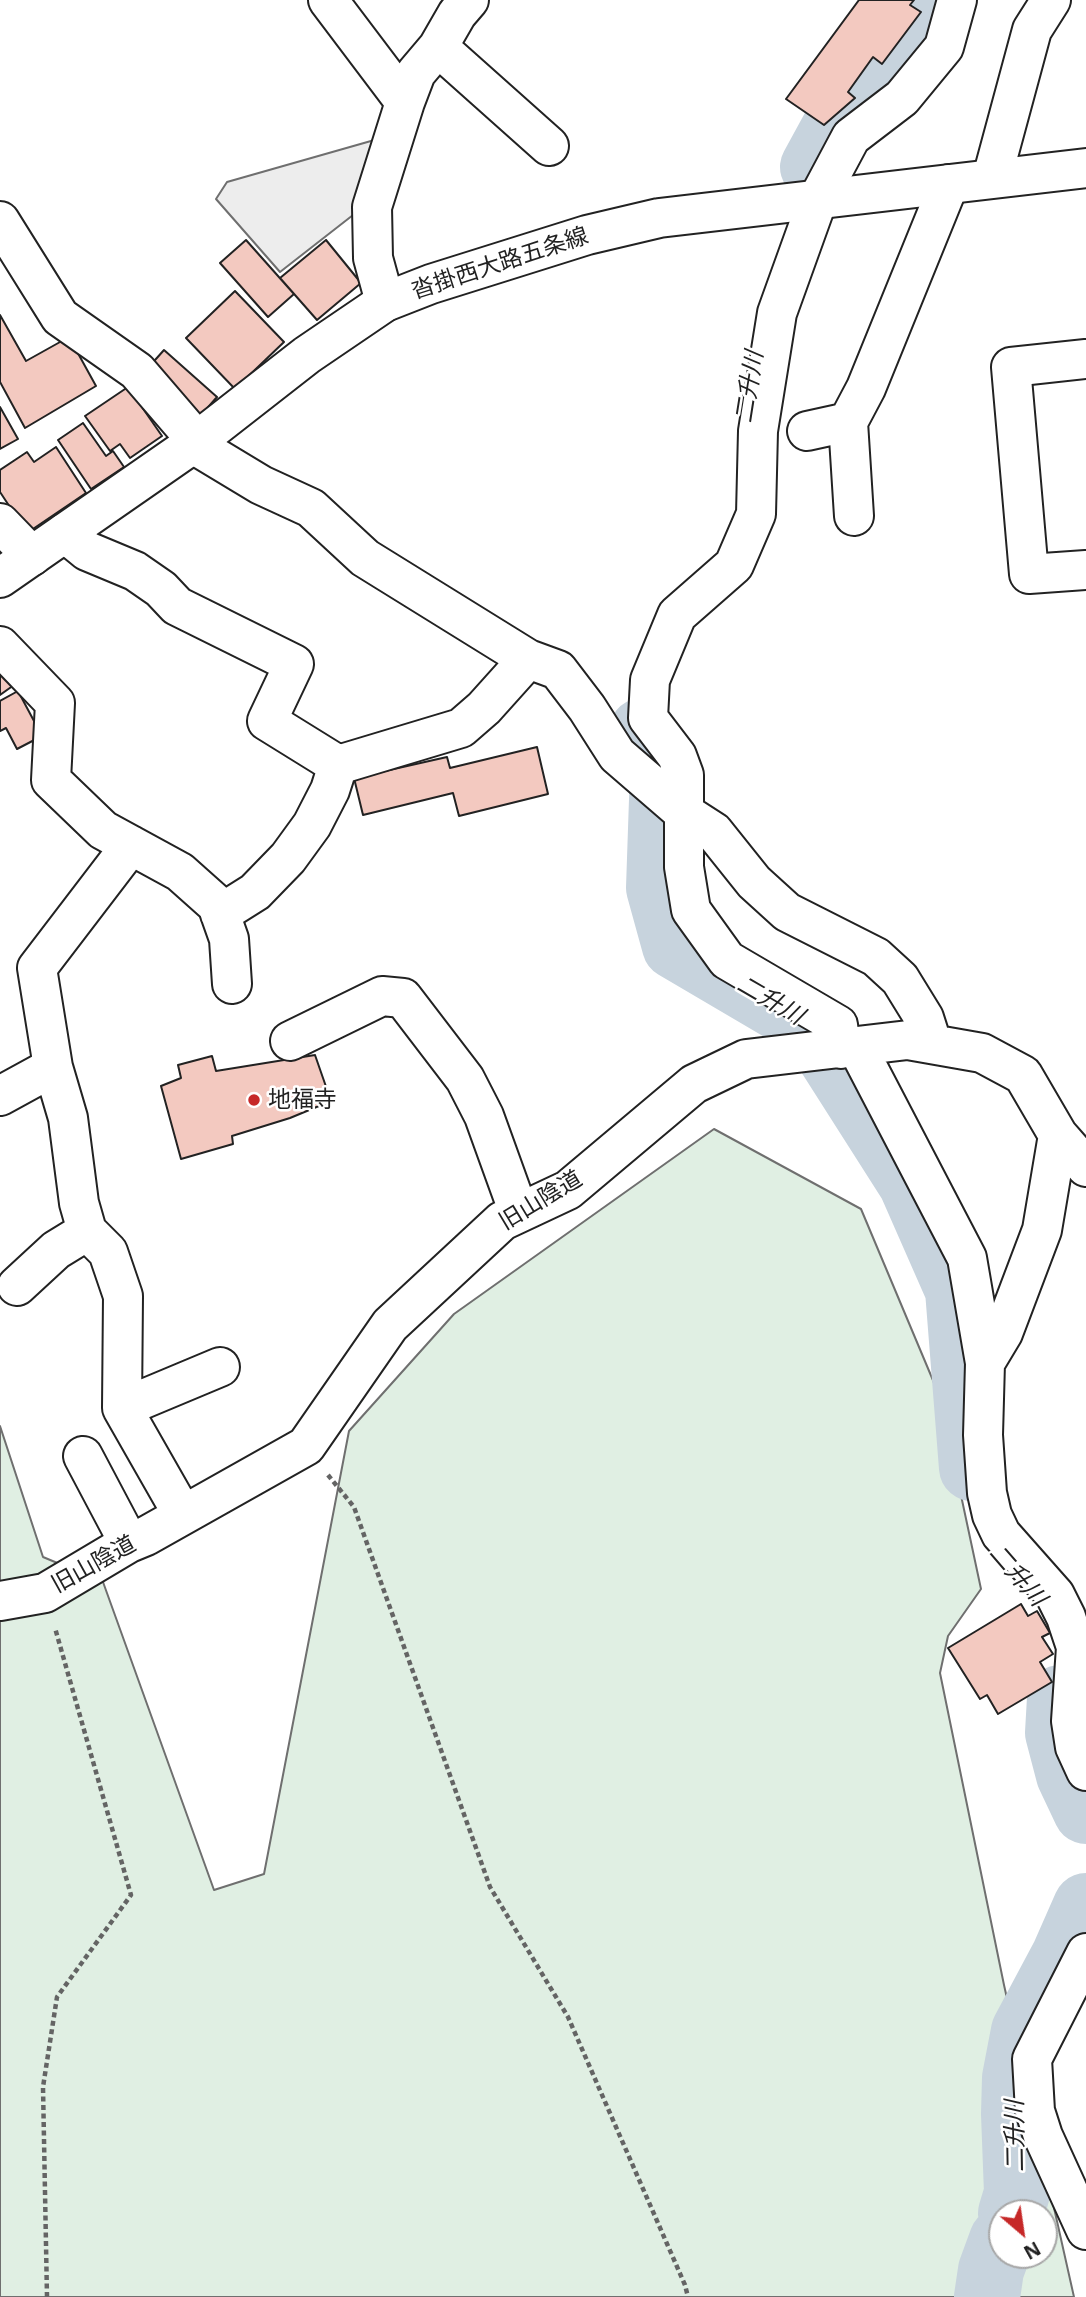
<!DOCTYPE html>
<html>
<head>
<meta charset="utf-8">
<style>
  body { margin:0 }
  #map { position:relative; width:1086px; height:2297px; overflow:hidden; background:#fff; font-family:"Open Sans",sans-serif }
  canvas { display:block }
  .north { position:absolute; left:988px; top:2199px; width:70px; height:70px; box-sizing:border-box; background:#fff; border:2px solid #a7a7a7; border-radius:50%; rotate:151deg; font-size:19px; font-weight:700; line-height:28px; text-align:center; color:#222 }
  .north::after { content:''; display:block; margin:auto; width:24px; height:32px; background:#c62828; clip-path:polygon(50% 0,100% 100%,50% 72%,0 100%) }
</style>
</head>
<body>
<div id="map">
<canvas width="1086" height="2297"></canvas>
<div class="north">N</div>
</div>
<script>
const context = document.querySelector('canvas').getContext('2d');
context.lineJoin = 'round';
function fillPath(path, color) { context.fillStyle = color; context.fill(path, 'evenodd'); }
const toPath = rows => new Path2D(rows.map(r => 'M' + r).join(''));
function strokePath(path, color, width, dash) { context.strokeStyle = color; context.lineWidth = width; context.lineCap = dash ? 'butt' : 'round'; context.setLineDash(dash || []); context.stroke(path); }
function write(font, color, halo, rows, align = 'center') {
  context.font = font + ' "Open Sans","Noto Sans JP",sans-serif'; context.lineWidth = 5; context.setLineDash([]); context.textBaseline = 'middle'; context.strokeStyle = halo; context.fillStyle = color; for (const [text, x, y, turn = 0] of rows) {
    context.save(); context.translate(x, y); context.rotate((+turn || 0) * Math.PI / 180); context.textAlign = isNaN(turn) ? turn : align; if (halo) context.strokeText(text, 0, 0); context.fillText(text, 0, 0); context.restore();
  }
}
const green = toPath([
  [714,1129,861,1209,940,1397,981,1589,948,1636,940,1673,1004,1985,1074,2297,0,2297,0,1426,43,1557,103,1582,214,1890,264,1874,349,1431,454,1314,714,1129],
  [1002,2213,1044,2213,1044,2255,1002,2255,1002,2213]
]);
const parking = toPath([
  [385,137,362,208,280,272,216,199,227,182,385,137]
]);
const river = toPath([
  [813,167,837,123,876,96,906,67,929,26,938,0],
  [642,731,663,770,659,888,675,946,811,1026,911,1183,958,1290,972,1468],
  [1060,1698,1058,1733,1069,1775,1086,1811],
  [1011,2213,1017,2193,1014,2114,1015,2078,1024,2031,1064,1956,1086,1906],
  [987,2297,991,2270,1002,2240]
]);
const building = toPath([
  [859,0,914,0,910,5,921,12,882,64,873,57,848,92,855,98,824,125,786,99,859,0],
  [246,240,294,294,268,317,220,263,246,240],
  [326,240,361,283,317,320,280,278,326,240],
  [235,291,284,342,235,389,186,338,235,291],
  [0,315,26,361,69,337,96,386,25,428,0,382,0,315],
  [164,350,217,397,196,421,147,369,164,350],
  [128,387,162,436,130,458,120,444,110,451,85,416,128,387],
  [0,407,18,439,0,449,0,407],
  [83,423,106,456,113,451,124,467,91,489,58,440,83,423],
  [56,447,86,493,27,533,0,492,0,470,27,452,34,462,56,447],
  [0,667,14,685,0,695,0,667],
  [18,691,42,736,17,749,6,728,0,731,0,701,18,691],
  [537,747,548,794,459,816,453,793,363,815,354,778,447,757,450,768,537,747],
  [315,1055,331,1101,290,1118,232,1136,233,1144,181,1159,161,1086,181,1078,178,1065,212,1056,216,1071,315,1055],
  [1021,1604,1028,1616,1037,1611,1050,1633,1042,1637,1053,1654,1040,1662,1052,1682,998,1714,987,1695,980,1699,948,1648,1021,1604]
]);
const path = toPath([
  [328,1475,354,1507,490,1887,568,2017,685,2285,688,2297],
  [47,2297,43,2087,57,1997,131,1895,55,1628]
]);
const minor = toPath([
  [328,0,405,102],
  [438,47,549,146],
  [992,178,1032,30,1051,0],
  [0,221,60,317,137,371,186,428,193,444,261,485,311,508,365,558,528,659,558,670,587,708,617,755,683,812,714,832,754,882,787,912,876,957,900,979,924,1018,932,1043],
  [385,302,373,258,372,207,405,102,416,73,438,47,457,14,469,0],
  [1086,359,1011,367,1029,574,1086,570],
  [807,431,848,422],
  [854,516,848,422,866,388,949,184],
  [0,523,32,556],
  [65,533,87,551,135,571,161,589,177,606,294,664,267,721,338,765],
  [0,646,55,703,51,780,103,830,180,872,217,905,229,939,232,984],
  [131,845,37,968,53,1067,68,1118,79,1203,87,1231,108,1252,123,1296,122,1408,183,1515],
  [220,914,255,892,288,858,312,825,330,790,338,765,461,728,484,708,528,659],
  [290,1041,382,996,403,998,465,1079,484,1116,519,1213],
  [857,1047,967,1258,985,1363],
  [841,1049,838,1025,727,960,691,910,684,867,684,775,677,756,648,718,650,680,677,615,734,565,756,514,758,431,777,313,818,199,851,137,902,98,944,47,957,0],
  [0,1096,53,1067],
  [1058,1135,1042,1230,1003,1333,985,1363,983,1435,987,1493,992,1515,1001,1534,1055,1595,1066,1617,1076,1647,1071,1721,1075,1747,1086,1771],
  [17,1286,56,1250,87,1231],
  [122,1408,220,1367],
  [83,1456,129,1543],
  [0,1601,45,1593,129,1543,146,1536,306,1446,390,1325,502,1221,568,1190,694,1084,746,1059,908,1040,982,1053,1023,1075,1058,1135,1086,1167],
  [1086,1953,1032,2059,1035,2111,1043,2136,1086,2230]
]);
const major = toPath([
  [0,578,193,444,307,355,385,302,431,284,587,235,659,218,1086,168]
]);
const markers = [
  [254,1100,7,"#c62828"]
];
const streetNames = [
  ["沓掛西大路五条線",500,264,-18],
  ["旧山陰道",541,1201,-31],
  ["旧山陰道",94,1565,-29]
];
const poiNames = [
  ["地福寺",268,1100]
];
const waterNames = [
  ["二升川",750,387,-81],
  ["二升川",770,1001,30],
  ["二升川",1017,1576,49],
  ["二升川",1016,2136,-91]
];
fillPath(green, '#e0efe3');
strokePath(green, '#6f6f6f', 2);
fillPath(parking, '#ededed');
strokePath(parking, '#6f6f6f', 2);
strokePath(river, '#c7d3dd', 66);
fillPath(building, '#f3c9c0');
strokePath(building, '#222', 2);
strokePath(minor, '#222', 42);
strokePath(major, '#222', 42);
strokePath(path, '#646464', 4.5, [5, 3.5]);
strokePath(minor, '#fff', 38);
strokePath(major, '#fff', 38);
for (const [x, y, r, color] of markers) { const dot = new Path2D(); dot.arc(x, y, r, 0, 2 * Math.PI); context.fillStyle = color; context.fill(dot); strokePath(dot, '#fff', 2.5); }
write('23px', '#222', '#fff', streetNames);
write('23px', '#222', '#fff', poiNames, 'left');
write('italic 24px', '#222', '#fff', waterNames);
</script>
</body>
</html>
